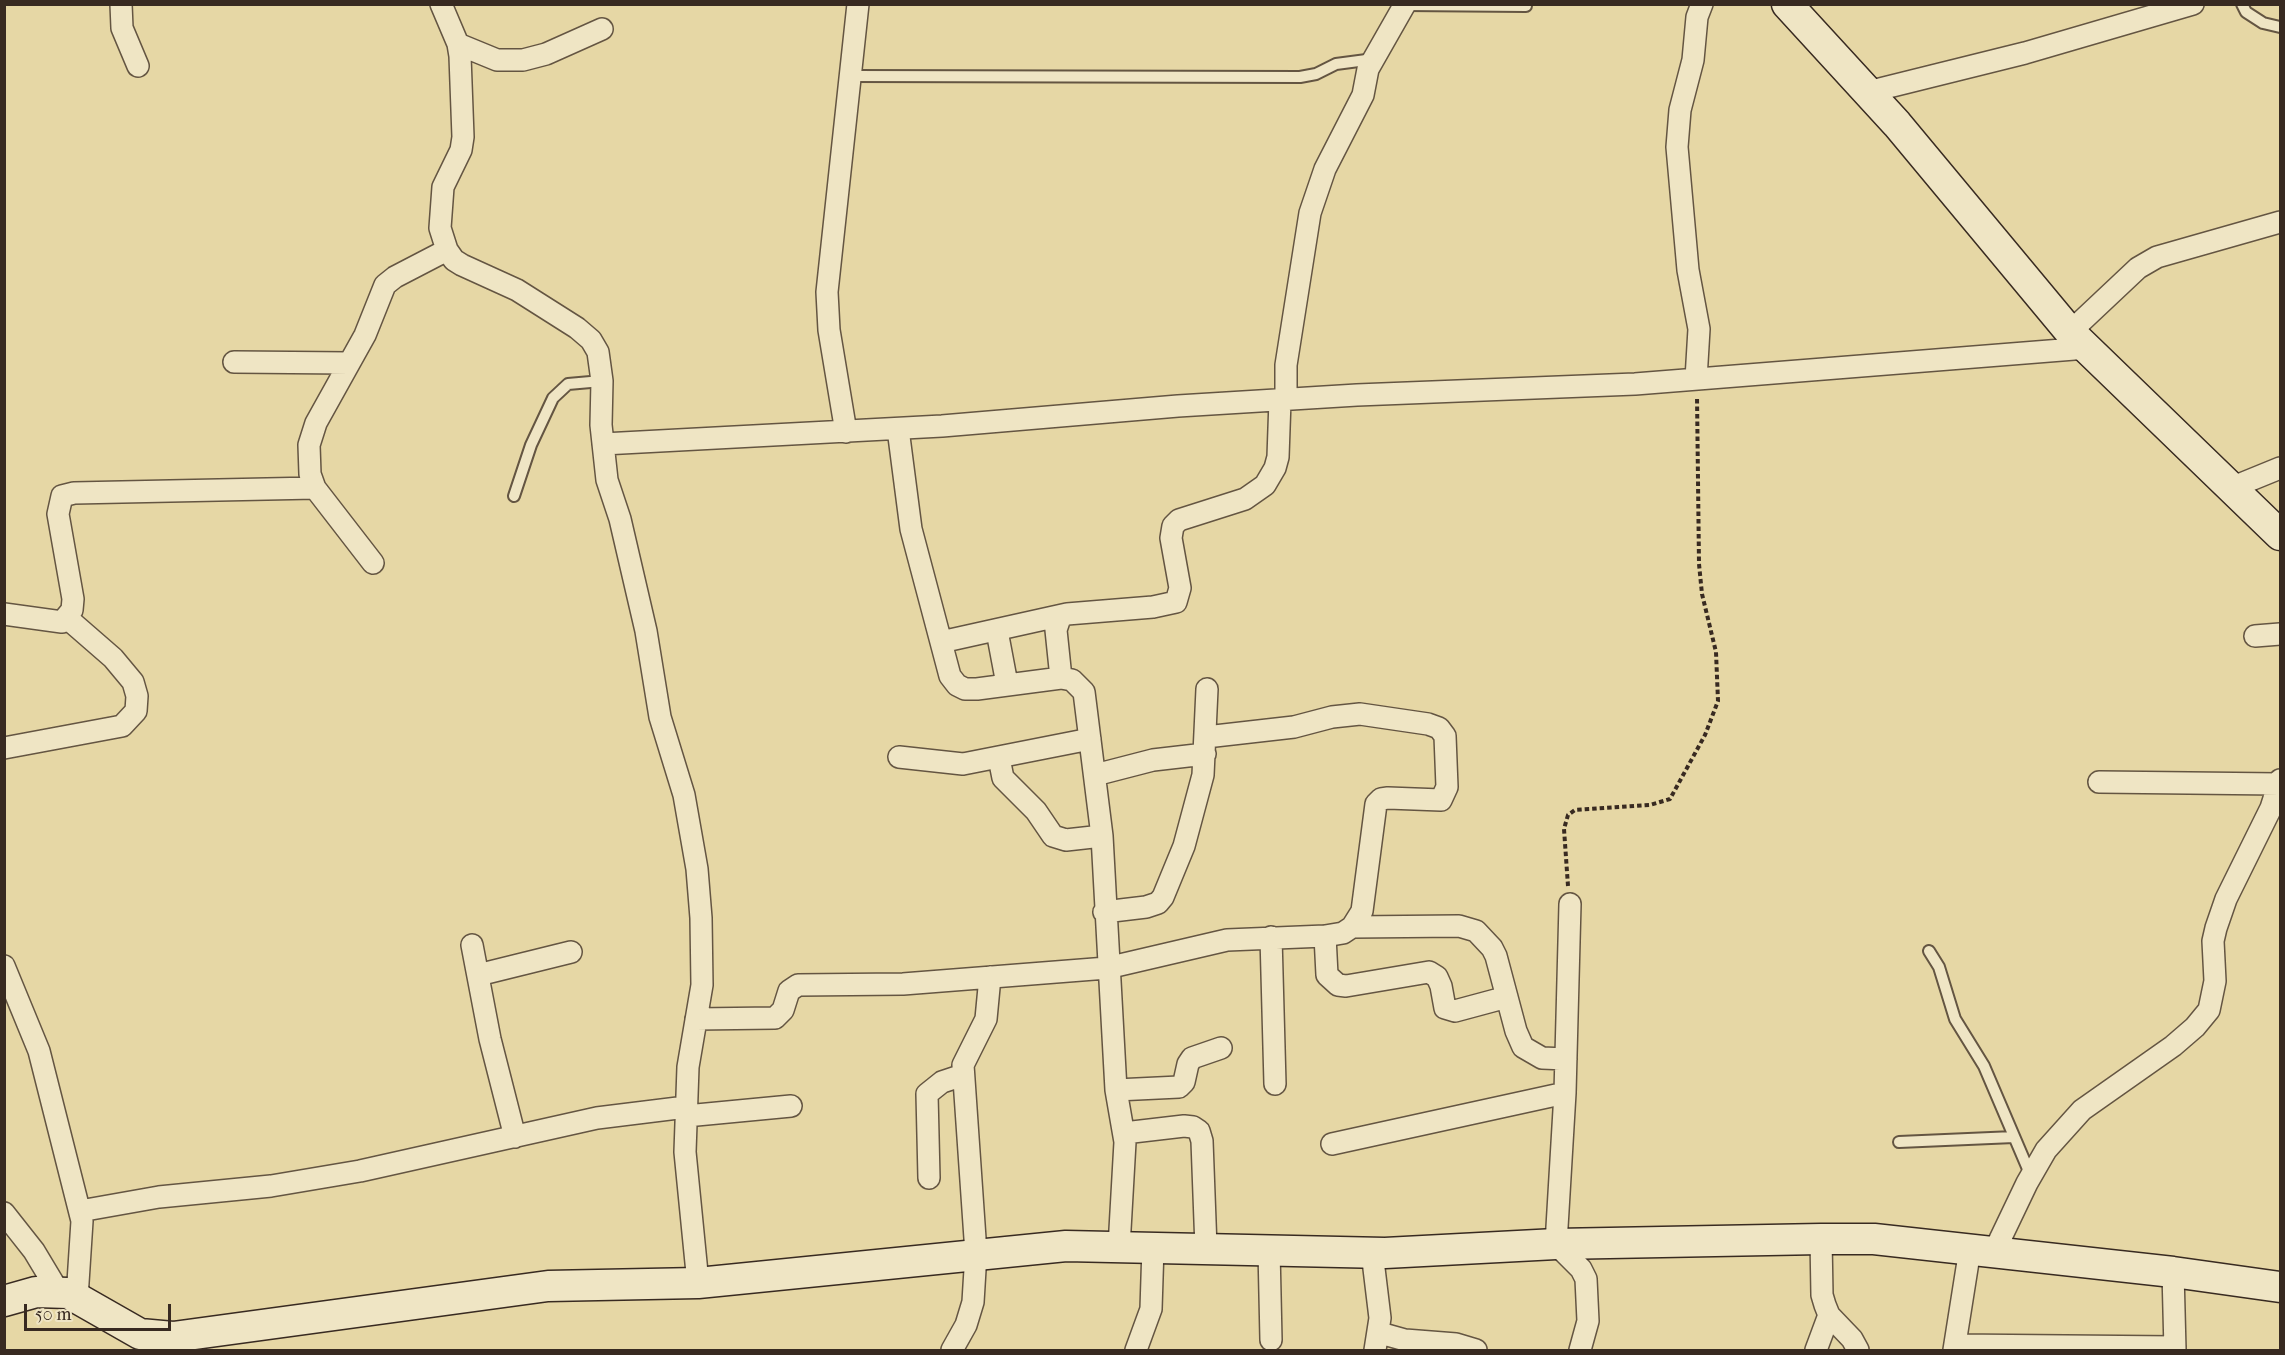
<!DOCTYPE html>
<html>
<head>
<meta charset="utf-8">
<style>
  body { margin:0 }
  #map { position:relative; width:2285px; height:1355px; overflow:hidden; background:#e6d7a5; font-family:"IM FELL French Canon",serif }
  canvas { display:block }
  .frame { position:absolute; inset:0; border:6px solid #382a21; pointer-events:none }
  .scale { position:absolute; left:24px; top:1304px; width:147px; height:27px; box-sizing:border-box; border:3px solid #382a21; border-top:0; padding-left:8px; font-size:18px; line-height:21px; white-space:nowrap; color:#382a21; -webkit-text-stroke:4px #efe5c4; paint-order:stroke }
</style>
</head>
<body>
<div id="map">
<canvas width="2285" height="1355"></canvas>
<div class="frame"></div>
<div class="scale">50 m</div>
</div>
<script>
const context = document.querySelector('canvas').getContext('2d');
context.lineJoin = 'round';
const toPath = rows => new Path2D(rows.map(r => 'M' + r).join(''));
function strokePath(path, color, width, dash) { context.strokeStyle = color; context.lineWidth = width; context.lineCap = dash ? 'butt' : 'round'; context.setLineDash(dash || []); context.stroke(path); }
const path = toPath([
  [1568,886,1564,829,1568,815,1575,810,1650,805,1670,799,1705,735,1718,701,1716,652,1702,594,1699,564,1697,396]
]);
const lane = toPath([
  [2242,4,2246,12,2263,23,2280,27],
  [1405,5,1526,6],
  [851,76,1300,77,1316,74,1336,64,1374,59],
  [514,496,531,445,553,398,568,384,602,381],
  [1929,951,1939,967,1955,1019,1984,1066,2031,1176],
  [1899,1142,2014,1137]
]);
const street = toPath([
  [121,4,122,28,138,66],
  [441,4,458,44,460,56,463,137,461,150,443,187,440,228,447,250,454,260,462,265,517,290,577,328,591,340,598,352,602,381,601,425,607,480,620,519,646,631,660,717,684,795,697,869,701,918,702,985,688,1067,685,1152,698,1283],
  [458,44,497,60,523,60,546,54,602,29],
  [1868,92,2025,53,2193,4],
  [2070,332,2138,268,2157,257,2280,222],
  [234,362,349,363],
  [1696,379,1699,329,1688,270,1677,147,1680,110,1693,60,1697,17,1702,4],
  [1286,400,1286,365,1310,213,1325,169,1363,95,1368,69,1405,4],
  [898,429,911,529,950,676,957,685,965,689,977,689,1061,678,1072,680,1084,692,1102,836,1116,1090,1125,1142,1119,1247],
  [846,432,829,330,827,292,858,4],
  [603,444,942,426,1178,406,1357,395,1635,384,2087,348],
  [2231,488,2280,468],
  [373,563,315,488,310,474,309,445,316,423,365,335,385,285,395,277,447,250],
  [4,614,62,622,72,610,73,599,58,514,62,496,74,493,315,488],
  [997,631,1007,684],
  [2255,636,2280,634],
  [941,642,1067,614],
  [1061,678,1056,630,1060,618,1067,614,1153,607,1176,602,1180,588,1171,538,1173,526,1179,520,1245,499,1265,485,1275,468,1278,457,1280,400],
  [4,748,122,726,136,711,137,696,133,682,113,658,67,618],
  [899,757,963,764,1090,739],
  [999,758,1003,778,1036,811,1053,836,1066,840,1102,836],
  [1095,775,1153,760,1205,754],
  [2099,782,2279,784],
  [1570,904,1565,1093,1556,1244,1581,1269,1586,1279,1588,1321,1580,1350],
  [1104,912,1146,907,1158,903,1163,897,1184,846,1203,775,1207,689],
  [1352,927,1459,926,1476,931,1492,948,1496,956,1516,1031,1523,1047,1542,1058,1566,1059],
  [1325,936,1327,975,1338,985,1346,986,1429,972,1437,977,1441,986,1445,1008,1455,1011,1507,997],
  [1271,937,1275,1084],
  [472,945,490,1039,515,1137],
  [4,966,39,1051,82,1221,77,1298],
  [478,975,571,952],
  [696,1019,775,1018,783,1010,789,991,798,985,903,984,1107,968,1227,940,1325,936,1343,933,1352,927,1362,911,1376,804,1381,799,1388,798,1441,800,1447,787,1445,736,1439,728,1428,724,1360,714,1332,717,1294,727,1206,737],
  [1116,1090,1179,1087,1184,1082,1188,1064,1192,1058,1221,1048],
  [686,1116,791,1106],
  [1124,1133,1184,1126,1193,1127,1199,1131,1202,1141,1206,1248],
  [1332,1144,1565,1093],
  [929,1178,927,1094,942,1082,963,1075],
  [80,1211,159,1197,271,1186,360,1171,597,1118,686,1107],
  [4,1213,34,1251,58,1291],
  [1821,1239,1822,1295,1825,1305,1829,1315,1852,1339,1858,1350],
  [1269,1250,1271,1340],
  [1372,1252,1380,1318,1375,1350],
  [1994,1252,2027,1183,2046,1150,2082,1110,2173,1046,2195,1027,2209,1010,2215,981,2213,941,2216,928,2226,899,2271,808,2280,780],
  [2173,1272,2175,1350],
  [1380,1333,1405,1340,1456,1344,1476,1350],
  [1955,1345,2175,1347],
  [952,1350,966,1325,973,1302,976,1253,963,1065,986,1019,990,977],
  [1136,1350,1151,1309,1153,1247],
  [1816,1350,1829,1315],
  [1954,1350,1970,1249]
]);
const secondary = toPath([
  [1787,4,1897,124,2070,332,2280,535],
  [4,1301,36,1292,68,1293,140,1334,173,1337,548,1286,698,1283,1066,1246,1385,1253,1556,1244,1821,1239,1874,1239,2173,1272,2280,1287]
]);
strokePath(lane, '#645542', 14);
strokePath(street, '#645542', 24);
strokePath(secondary, '#382a21', 33);
strokePath(path, '#382a21', 4, [4.5, 3]);
strokePath(lane, '#efe5c4', 10);
strokePath(street, '#efe5c4', 21);
strokePath(secondary, '#efe5c4', 30);
</script>
</body>
</html>
